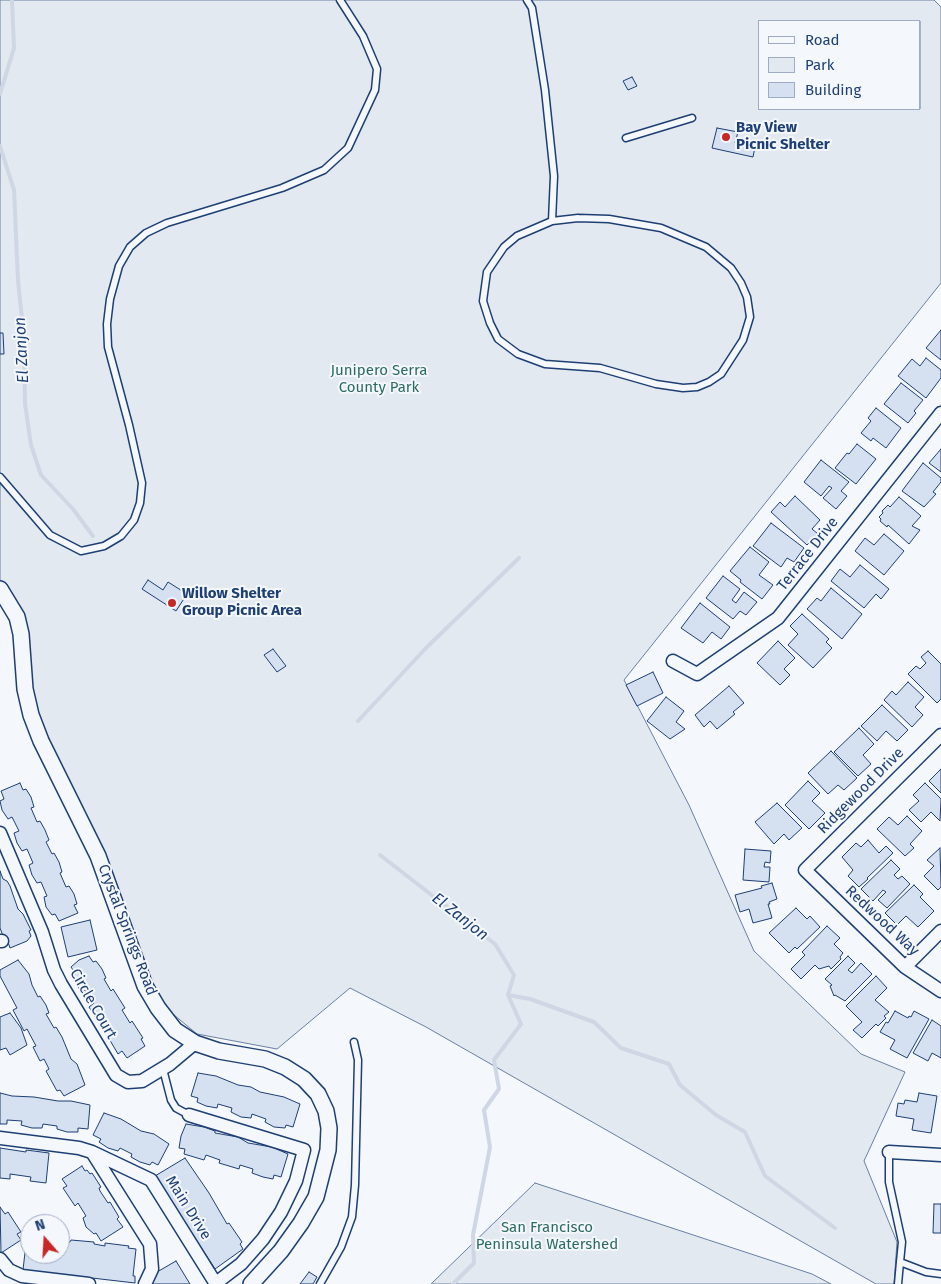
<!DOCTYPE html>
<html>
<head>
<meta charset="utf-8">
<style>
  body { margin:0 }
  #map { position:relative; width:941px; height:1284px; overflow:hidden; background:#f4f7fb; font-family:"Fira Sans",sans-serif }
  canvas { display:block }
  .legend { position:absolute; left:758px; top:20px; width:162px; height:90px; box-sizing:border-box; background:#f4f7fb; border:1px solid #9eadc5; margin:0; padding:6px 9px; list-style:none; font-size:15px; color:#1d3f73 }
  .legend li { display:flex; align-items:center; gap:10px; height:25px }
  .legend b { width:25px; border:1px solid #9eadc5 }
  .north { position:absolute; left:20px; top:1214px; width:50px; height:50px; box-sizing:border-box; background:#f4f7fb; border:1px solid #9eadc5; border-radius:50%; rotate:341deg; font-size:14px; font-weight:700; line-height:20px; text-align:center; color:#1d3f73 }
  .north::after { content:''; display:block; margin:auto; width:18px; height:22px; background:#c62828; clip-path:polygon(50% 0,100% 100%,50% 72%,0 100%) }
</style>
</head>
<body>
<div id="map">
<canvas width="941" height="1284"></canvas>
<ul class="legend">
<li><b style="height:6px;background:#f4f7fb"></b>Road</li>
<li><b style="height:14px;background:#e3e9f0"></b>Park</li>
<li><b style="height:14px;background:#d5e0f0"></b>Building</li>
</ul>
<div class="north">N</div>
</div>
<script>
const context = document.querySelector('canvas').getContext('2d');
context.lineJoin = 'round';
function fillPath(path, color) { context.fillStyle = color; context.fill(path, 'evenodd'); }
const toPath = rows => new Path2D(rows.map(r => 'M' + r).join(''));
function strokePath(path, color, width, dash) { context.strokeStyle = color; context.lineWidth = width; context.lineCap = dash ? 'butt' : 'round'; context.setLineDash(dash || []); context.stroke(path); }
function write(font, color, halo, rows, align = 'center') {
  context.font = font + ' "Fira Sans",sans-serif'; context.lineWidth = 4; context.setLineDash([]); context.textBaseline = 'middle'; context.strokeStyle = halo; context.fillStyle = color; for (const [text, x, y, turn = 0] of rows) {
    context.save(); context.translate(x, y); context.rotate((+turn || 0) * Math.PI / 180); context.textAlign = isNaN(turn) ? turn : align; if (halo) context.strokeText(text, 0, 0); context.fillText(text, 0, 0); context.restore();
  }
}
const green = toPath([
  [0,0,934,0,941,7,941,283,624,680,689,805,754,951,861,1054,905,1072,864,1161,897,1242,894,1284,876,1284,426,1027,350,988,277,1049,197,1034,168,1010,149,976,31,705,31,680,0,583,0,0],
  [760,21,920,21,920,109,760,109,760,21],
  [535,1183,812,1274,831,1284,431,1284,535,1183]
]);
const stream = toPath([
  [0,94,14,48,12,0],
  [0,146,14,190,18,281,24,337,25,404,31,445,41,475,73,509,93,536],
  [358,721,426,648,519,558],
  [380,855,495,944,514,975,508,995],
  [508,995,530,999,594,1022,621,1048,669,1064,680,1085,716,1115,745,1132,765,1176,835,1228],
  [453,1284,474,1263,473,1235,490,1147,484,1110,499,1089,494,1060,521,1024,508,995]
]);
const building = toPath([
  [632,77,637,86,628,90,623,81,632,77],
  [717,128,738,132,735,143,755,147,753,157,712,148,717,128],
  [941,330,941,360,926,348,941,330],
  [0,333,3,333,4,354,0,354,0,333],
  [926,358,941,370,941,378,926,398,898,376,912,359,920,366,926,358],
  [901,383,923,400,914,411,916,413,908,423,884,404,901,383],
  [876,408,901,428,886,448,873,438,871,441,861,433,871,421,868,418,876,408],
  [857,444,876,459,856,484,835,468,847,453,849,454,857,444],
  [941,449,941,472,929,463,941,449],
  [821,460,849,482,841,491,847,496,836,509,823,498,832,488,829,486,821,496,804,482,821,460],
  [923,463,941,478,941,482,933,492,936,494,924,507,902,491,923,463],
  [795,496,820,520,812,529,818,534,807,545,771,512,780,502,785,507,795,496],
  [899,497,921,516,912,526,920,530,909,544,888,525,887,527,880,521,881,519,879,517,883,513,882,511,888,505,890,507,899,497],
  [771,523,804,548,794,562,787,558,781,567,753,546,771,523],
  [884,534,904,551,884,575,855,551,865,538,874,545,884,534],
  [750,547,769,562,759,575,773,585,762,599,740,582,741,580,730,571,750,547],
  [860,565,889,589,881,599,876,594,864,608,831,581,840,569,850,577,860,565],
  [723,576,740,589,732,600,736,603,744,592,757,602,746,615,740,611,733,619,706,598,723,576],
  [148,580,163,590,168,582,187,594,176,611,142,589,148,580],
  [831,588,862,614,842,639,807,609,817,598,821,601,831,588],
  [700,603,730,627,721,639,712,632,703,643,681,628,700,603],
  [802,614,829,639,826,642,832,648,813,668,788,645,798,634,790,626,802,614],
  [778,641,795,658,784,669,790,675,780,685,757,663,778,641],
  [273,649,286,666,277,672,264,655,273,649],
  [928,651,941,664,941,699,937,703,908,674,916,666,920,669,926,663,921,657,928,651],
  [653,672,663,693,637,706,626,685,653,672],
  [908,682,924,697,915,707,923,715,912,727,884,700,892,691,896,695,908,682],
  [729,686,744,703,733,712,735,714,717,729,710,721,704,727,695,715,729,686],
  [666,697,684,711,676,722,685,729,670,739,647,721,666,697],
  [882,705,908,730,897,741,886,731,877,741,861,726,882,705],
  [859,728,874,744,863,755,871,764,858,776,834,752,859,728],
  [831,751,857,778,844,790,838,785,828,794,808,773,831,751],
  [941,769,941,793,929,781,941,769],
  [808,781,820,793,812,801,825,813,809,829,785,805,808,781],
  [20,783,23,790,26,789,31,797,34,807,31,808,37,822,40,821,45,830,49,840,46,842,52,854,54,853,59,862,62,872,60,873,66,887,69,886,74,894,77,904,74,905,78,913,59,921,55,914,52,915,46,907,44,897,47,896,41,882,37,883,32,875,29,865,33,863,27,849,22,851,17,843,14,833,19,831,12,817,8,819,2,810,0,801,4,799,1,791,20,783],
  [925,783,941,799,940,821,931,812,921,822,909,810,919,801,913,795,925,783],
  [777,803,802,828,789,840,784,834,774,844,755,822,777,803],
  [907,816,922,831,910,844,914,848,905,856,877,829,889,817,898,825,907,816],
  [868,840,879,853,886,846,893,853,867,878,868,879,859,887,848,876,853,870,842,857,856,843,861,847,868,840],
  [940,848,941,887,938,890,924,876,934,866,927,860,940,848],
  [745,849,771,851,770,863,765,862,764,867,770,867,769,882,743,880,745,849],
  [891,860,900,869,894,875,898,879,902,876,910,884,887,908,878,900,886,892,883,890,873,901,861,889,891,860],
  [0,871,3,879,7,881,10,886,18,909,23,914,31,930,29,931,31,936,27,941,10,948,8,942,5,941,0,928,0,871],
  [772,883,777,899,769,902,770,904,768,904,772,918,753,923,749,909,740,912,735,895,762,888,761,886,772,883],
  [914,885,923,894,920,897,934,911,918,927,906,916,897,925,885,913,914,885],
  [796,908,807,919,810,916,820,927,797,949,795,947,789,953,769,933,796,908],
  [90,920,97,950,68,957,61,927,90,920],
  [827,926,840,938,834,944,843,953,840,957,841,959,831,969,829,966,819,969,815,965,801,979,791,969,805,955,802,952,827,926],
  [89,956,93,962,96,961,102,969,106,978,104,979,111,991,113,989,125,1008,122,1010,130,1023,132,1021,143,1038,141,1039,145,1046,127,1058,122,1051,118,1054,108,1037,112,1034,101,1017,97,1020,89,1007,94,1003,85,990,82,993,71,976,75,973,71,967,79,960,89,956],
  [848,956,855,963,848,970,852,973,861,963,872,974,845,1001,835,995,834,996,830,986,832,985,825,979,848,956],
  [18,960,29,974,32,985,38,997,40,996,46,1005,49,1013,46,1014,54,1028,56,1027,62,1037,71,1059,77,1064,85,1085,64,1096,60,1090,57,1091,46,1071,49,1069,44,1059,40,1061,33,1047,36,1046,27,1029,24,1031,13,1010,17,1008,0,976,0,970,18,960],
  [876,976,887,988,875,1000,889,1012,884,1016,886,1018,878,1026,876,1024,862,1038,853,1030,862,1022,846,1006,876,976],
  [895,1011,908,1018,909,1016,911,1017,914,1011,929,1019,907,1058,890,1049,895,1040,880,1032,886,1022,888,1023,895,1011],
  [10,1013,21,1028,27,1045,10,1055,6,1048,0,1050,0,1017,10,1013],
  [932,1020,941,1026,941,1058,932,1053,928,1061,913,1053,932,1020],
  [198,1073,216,1076,238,1085,251,1087,260,1092,284,1097,300,1104,293,1127,286,1125,285,1128,274,1127,265,1122,266,1119,252,1114,251,1118,241,1117,231,1112,232,1108,218,1104,217,1108,206,1106,197,1102,198,1098,191,1096,198,1073],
  [0,1093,12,1096,34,1097,58,1101,71,1101,90,1105,88,1129,78,1128,78,1132,67,1132,57,1129,57,1126,43,1124,42,1128,32,1128,21,1125,22,1121,7,1120,7,1124,0,1124,0,1093],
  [919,1093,937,1096,931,1133,912,1130,914,1119,896,1116,898,1103,904,1104,905,1100,917,1102,919,1093],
  [104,1113,121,1119,141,1131,154,1134,169,1144,158,1165,152,1162,150,1165,140,1162,131,1157,132,1154,120,1148,118,1151,108,1148,99,1142,101,1139,93,1135,104,1113],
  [186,1124,204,1127,215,1131,215,1133,238,1137,248,1143,272,1147,288,1154,281,1177,274,1175,273,1179,263,1177,252,1173,253,1169,240,1165,239,1169,219,1163,220,1160,206,1155,204,1160,184,1154,185,1149,179,1148,181,1136,186,1124],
  [0,1148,26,1152,26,1150,49,1153,46,1183,30,1181,31,1177,10,1174,10,1179,0,1178,0,1148],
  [185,1158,209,1193,227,1224,229,1223,242,1242,240,1244,243,1249,215,1269,155,1176,185,1158],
  [82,1166,85,1171,87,1170,90,1174,92,1173,101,1187,99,1188,100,1191,108,1203,110,1202,119,1217,117,1219,123,1227,101,1241,96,1233,94,1234,86,1227,83,1218,86,1216,78,1203,75,1206,63,1188,67,1186,62,1179,82,1166],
  [934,1204,941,1204,941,1233,933,1233,934,1204],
  [0,1207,5,1214,8,1212,21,1232,17,1234,21,1240,1,1253,0,1207],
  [27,1235,30,1235,30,1254,60,1254,60,1241,70,1242,71,1240,94,1242,94,1244,105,1246,105,1243,129,1246,128,1248,136,1249,133,1276,135,1276,135,1283,23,1270,27,1235],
  [176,1261,190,1284,152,1284,157,1272,176,1261],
  [309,1272,317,1277,313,1284,300,1284,309,1272]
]);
const service = toPath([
  [527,0,532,8,545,90,554,176,552,221],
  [626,138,692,118],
  [578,218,609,219,661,228,706,247,731,268,741,283,747,297,750,317,743,340,721,374,709,382,697,387,683,388,656,384,600,368,545,364,518,354,498,339,490,323,483,301,487,272,504,247,517,236,552,221,578,218],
  [0,477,50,535,81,551,104,546,121,536,134,520,140,503,142,483,129,425,108,347,107,324,110,299,119,266,130,247,146,233,167,223,282,188,324,170,348,148,375,90,377,69,363,36,340,0],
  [163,1069,171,1100,176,1108,189,1115],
  [889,1152,889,1182,902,1242,900,1262,926,1272,941,1274],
  [320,1284,341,1247,352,1217,355,1185,358,1060,354,1042],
  [898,1284,900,1262]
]);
const minor = toPath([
  [673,661,697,674,778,618,941,413],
  [941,735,805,870,905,967,941,991],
  [0,833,42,932,54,970,61,984,116,1075,128,1082,142,1081,170,1064,195,1043],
  [0,941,2,941],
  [905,967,941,931],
  [189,1115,304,1150,296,1181,281,1212,263,1239,241,1264,216,1283],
  [0,1138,79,1148,92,1152,151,1180,216,1284],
  [92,1152,150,1244,152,1269,145,1284],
  [889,1152,941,1155],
  [0,1259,9,1270,22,1276,89,1284]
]);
const tertiary = toPath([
  [0,589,17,617,21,634,25,689,31,715,41,741,98,856,145,986,158,1008,175,1030,195,1043,219,1051,265,1059,285,1067,304,1079,318,1094,326,1111,329,1128,328,1150,316,1197,301,1223,281,1251,251,1284]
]);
const markers = [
  [726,137,5,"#c62828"],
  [172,603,5,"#c62828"]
];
const poiNames = [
  ["Bay View",736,128],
  ["Picnic Shelter",736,145],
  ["Willow Shelter",182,594],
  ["Group Picnic Area",182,611]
];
const parkNames = [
  ["Junipero Serra",379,371],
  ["County Park",379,388],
  ["San Francisco",547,1228],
  ["Peninsula Watershed",547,1245]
];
const streetNames = [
  ["Terrace Drive",808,554,-52],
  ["Ridgewood Drive",861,791,-45],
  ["Redwood Way",882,921,43],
  ["Crystal Springs Road",127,930,69],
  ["Circle Court",93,1004,60],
  ["Main Drive",188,1208,58]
];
const waterNames = [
  ["El Zanjon",22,350,-93],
  ["El Zanjon",460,917,38]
];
fillPath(green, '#e3e9f0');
strokePath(green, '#687fa3', 1);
strokePath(stream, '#cfd7e4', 4);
fillPath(building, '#d5e0f0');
strokePath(building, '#1d3f73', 1);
strokePath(service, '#1d3f73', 9);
strokePath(minor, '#1d3f73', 15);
strokePath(tertiary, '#1d3f73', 18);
strokePath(service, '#f4f7fb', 6);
strokePath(minor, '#f4f7fb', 12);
strokePath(tertiary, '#f4f7fb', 15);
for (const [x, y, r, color] of markers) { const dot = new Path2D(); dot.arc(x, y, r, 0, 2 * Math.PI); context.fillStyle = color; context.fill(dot); strokePath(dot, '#f4f7fb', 2); }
write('bold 15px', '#1d3f73', '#f4f7fb', poiNames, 'left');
write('15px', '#2c6c60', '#f4f7fb', parkNames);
write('15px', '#1d3f73', '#f4f7fb', streetNames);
write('italic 16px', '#1d3f73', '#f4f7fb', waterNames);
</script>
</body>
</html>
